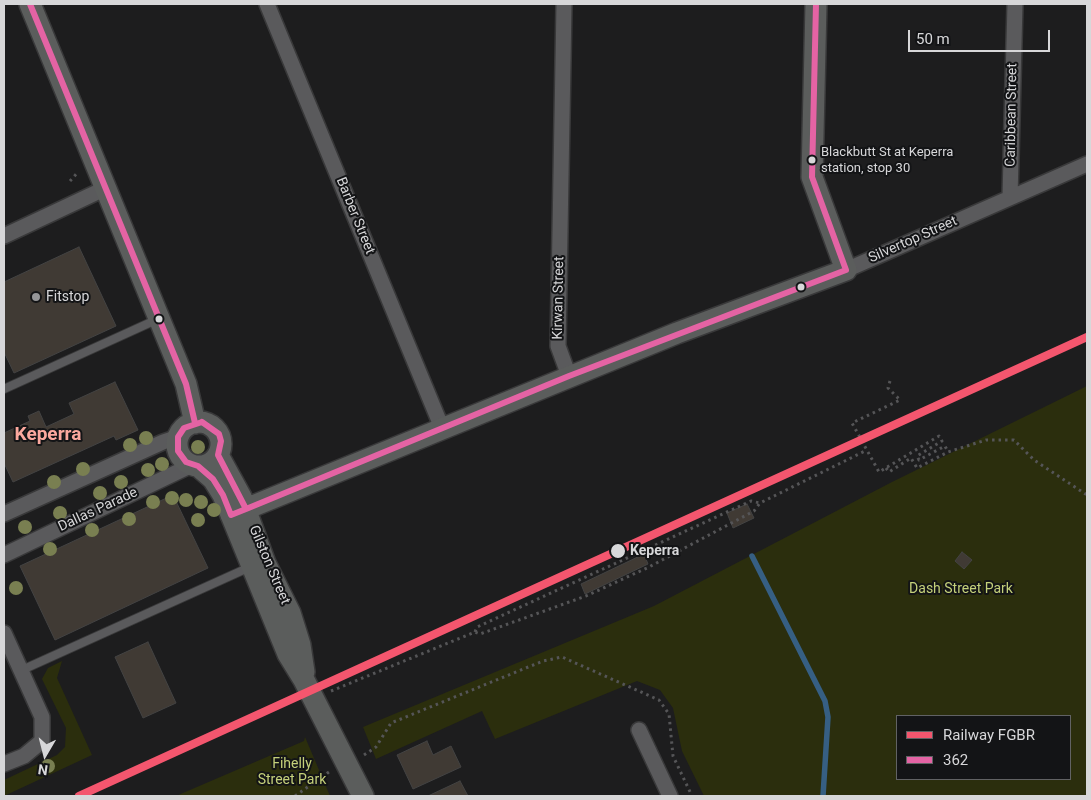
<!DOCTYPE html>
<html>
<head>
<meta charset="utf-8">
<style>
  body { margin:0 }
  #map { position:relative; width:1091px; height:800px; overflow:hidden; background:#1d1d1e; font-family:Roboto,sans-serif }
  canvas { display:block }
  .frame { position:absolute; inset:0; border:5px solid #d7d7d9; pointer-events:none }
  .legend { position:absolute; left:896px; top:715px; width:175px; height:65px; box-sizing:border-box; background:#131416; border:1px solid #616264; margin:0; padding:6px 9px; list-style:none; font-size:15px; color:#d7d7d9 }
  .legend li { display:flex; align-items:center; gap:10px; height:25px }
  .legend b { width:25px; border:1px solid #616264 }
  .north { position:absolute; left:20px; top:730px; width:50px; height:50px; -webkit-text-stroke:4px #131416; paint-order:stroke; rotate:188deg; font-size:14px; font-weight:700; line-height:20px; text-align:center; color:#d7d7d9 }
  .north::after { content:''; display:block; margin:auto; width:18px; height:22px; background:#d7d7d9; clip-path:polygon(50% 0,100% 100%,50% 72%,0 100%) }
  .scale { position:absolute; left:908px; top:30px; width:142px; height:22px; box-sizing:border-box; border:2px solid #d7d7d9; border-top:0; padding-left:6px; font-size:15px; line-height:18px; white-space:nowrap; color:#d7d7d9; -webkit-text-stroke:4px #131416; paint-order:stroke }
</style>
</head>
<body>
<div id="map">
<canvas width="1091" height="800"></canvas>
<div class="frame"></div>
<ul class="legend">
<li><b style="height:6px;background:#f4566e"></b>Railway FGBR</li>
<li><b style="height:6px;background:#e463a4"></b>362</li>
</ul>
<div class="north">N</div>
<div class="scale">50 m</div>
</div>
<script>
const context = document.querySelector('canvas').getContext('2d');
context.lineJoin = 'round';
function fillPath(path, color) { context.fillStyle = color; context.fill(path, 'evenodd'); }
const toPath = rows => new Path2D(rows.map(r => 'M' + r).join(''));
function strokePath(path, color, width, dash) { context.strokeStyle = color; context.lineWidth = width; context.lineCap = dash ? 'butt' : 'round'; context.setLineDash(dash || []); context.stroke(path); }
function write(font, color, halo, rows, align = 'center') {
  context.font = font + ' Roboto,sans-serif'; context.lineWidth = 4; context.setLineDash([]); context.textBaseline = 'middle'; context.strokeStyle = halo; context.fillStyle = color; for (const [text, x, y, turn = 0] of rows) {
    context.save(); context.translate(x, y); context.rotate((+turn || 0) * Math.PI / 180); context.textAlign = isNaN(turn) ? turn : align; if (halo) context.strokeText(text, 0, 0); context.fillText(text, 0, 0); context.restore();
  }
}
const green = toPath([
  [1087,386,1087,796,704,796,682,751,673,708,660,690,637,681,495,739,482,711,376,759,363,727,654,606,892,482],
  [897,716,1070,716,1070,779,897,779],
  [62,661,57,678,92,755,4,796,4,780,57,755,65,747,66,728,42,679,48,668],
  [305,737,330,796,176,796,304,741]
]);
const stream = toPath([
  [752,556,825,701,828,717,823,796]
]);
const building = toPath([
  [79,247,116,326,14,373,4,352,4,282,79,247],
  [115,382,138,430,116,440,114,436,13,482,4,463,4,433,30,421,28,416,39,411,46,427,74,414,69,403,115,382],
  [173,495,208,568,55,640,20,566,173,495],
  [747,504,754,518,733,528,727,513,747,504],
  [962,552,972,560,964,569,955,561,962,552],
  [644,554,648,564,585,594,581,584,644,554],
  [148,642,176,703,143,718,115,657,148,642],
  [427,741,433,755,451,746,461,767,413,789,397,755,427,741],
  [460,781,468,796,428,796,460,781]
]);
const path = toPath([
  [70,181,78,172],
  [890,381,888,388,900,400,852,423,879,472,939,436,942,441,917,456,919,460,945,446,948,452,986,440,1014,440,1034,460,1087,495],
  [886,468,889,472,911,458,917,468,948,452],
  [475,632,477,627,751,501,760,503],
  [331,691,475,632,480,634,586,596,649,567,754,511,760,503,867,450],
  [364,755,376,747,391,723,543,661,562,657,659,700,669,714,673,756,692,796],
  [295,796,329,772]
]);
const lane = toPath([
  [4,389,158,319],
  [22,670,250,567]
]);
const street = toPath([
  [267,4,442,428],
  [564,4,558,346,569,376],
  [1010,197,1015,4],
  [4,236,106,188],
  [846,270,1087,164],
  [4,514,163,442,178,437],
  [4,555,192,465],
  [4,633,42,717,42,741,24,756,4,764],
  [639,730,670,796]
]);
const secondary = toPath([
  [30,4,186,384,195,423],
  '177 444a22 22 0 1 1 44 0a22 22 0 1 1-44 0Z',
  [218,455,241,497,265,563,290,613,300,645,304,672],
  [198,466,213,479,223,495,288,654,304,680,363,796],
  [231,515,677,333,846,270,812,177,816,4]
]);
const bus1 = toPath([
  [30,4,186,384,195,423],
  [816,4,812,177,846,270],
  [202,422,219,434,221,441,218,455,246,509,231,515,223,495,213,479,198,466,186,462,178,451,178,437,184,428,202,422],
  [246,509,569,376,846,270]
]);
const rail1 = toPath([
  [79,796,1087,337]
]);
const trees = [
  [146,438],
  [130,445],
  [198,447],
  [162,464],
  [83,469],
  [148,470],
  [54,482],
  [121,482],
  [100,493],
  [172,498],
  [186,500],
  [153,502],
  [201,502],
  [214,510],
  [60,513],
  [129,519],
  [198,520],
  [25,527],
  [92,530],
  [50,549],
  [16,588],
  [48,766]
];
const markers = [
  [812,160,4.5,"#d7d7d9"],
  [801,287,4.5,"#d7d7d9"],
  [36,297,5,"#969698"],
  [159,319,4.5,"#d7d7d9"],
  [618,551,8,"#d7d7d9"]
];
const busNames = [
  ["Blackbutt St at Keperra",821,153],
  ["station, stop 30",821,169]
];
const streetNames = [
  ["Caribbean Street",1012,115,-89],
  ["Barber Street",355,216,68],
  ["Silvertop Street",913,240,-24],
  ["Kirwan Street",559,298,-89],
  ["Dallas Parade",98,510,-25],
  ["Gilston Street",269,565,67]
];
const poiNames = [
  ["Fitstop",46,297]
];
const stopNames = [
  ["Keperra",630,551]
];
const parkNames = [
  ["Dash Street Park",961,589],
  ["Fihelly",292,764],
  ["Street Park",292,780]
];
const districtNames = [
  ["Keperra",48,435]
];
fillPath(green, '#2b2e0d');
strokePath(stream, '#365f83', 5.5);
fillPath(building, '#403a34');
strokePath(building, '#434343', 1);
strokePath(lane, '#39393a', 10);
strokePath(street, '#39393a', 18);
strokePath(secondary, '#39393a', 24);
strokePath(path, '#555557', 3, [2.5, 4]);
strokePath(lane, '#5a5a5c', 8);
strokePath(street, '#5a5a5c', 15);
strokePath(secondary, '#5b5d5c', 21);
strokePath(bus1, '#e463a4', 6);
strokePath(rail1, '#f4566e', 8);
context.fillStyle = '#797f51';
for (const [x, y] of trees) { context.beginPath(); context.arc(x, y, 7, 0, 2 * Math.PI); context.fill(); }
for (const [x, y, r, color] of markers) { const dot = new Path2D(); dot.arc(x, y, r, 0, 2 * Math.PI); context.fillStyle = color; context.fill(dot); strokePath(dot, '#131416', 2); }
write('13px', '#d7d7d9', '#131416', busNames, 'left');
write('14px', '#d7d7d9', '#131416', streetNames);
write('14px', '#d7d7d9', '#131416', poiNames, 'left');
write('bold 14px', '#d7d7d9', '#131416', stopNames, 'left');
write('14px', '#c4d07a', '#131416', parkNames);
write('bold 19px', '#fba89e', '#131416', districtNames);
</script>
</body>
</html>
